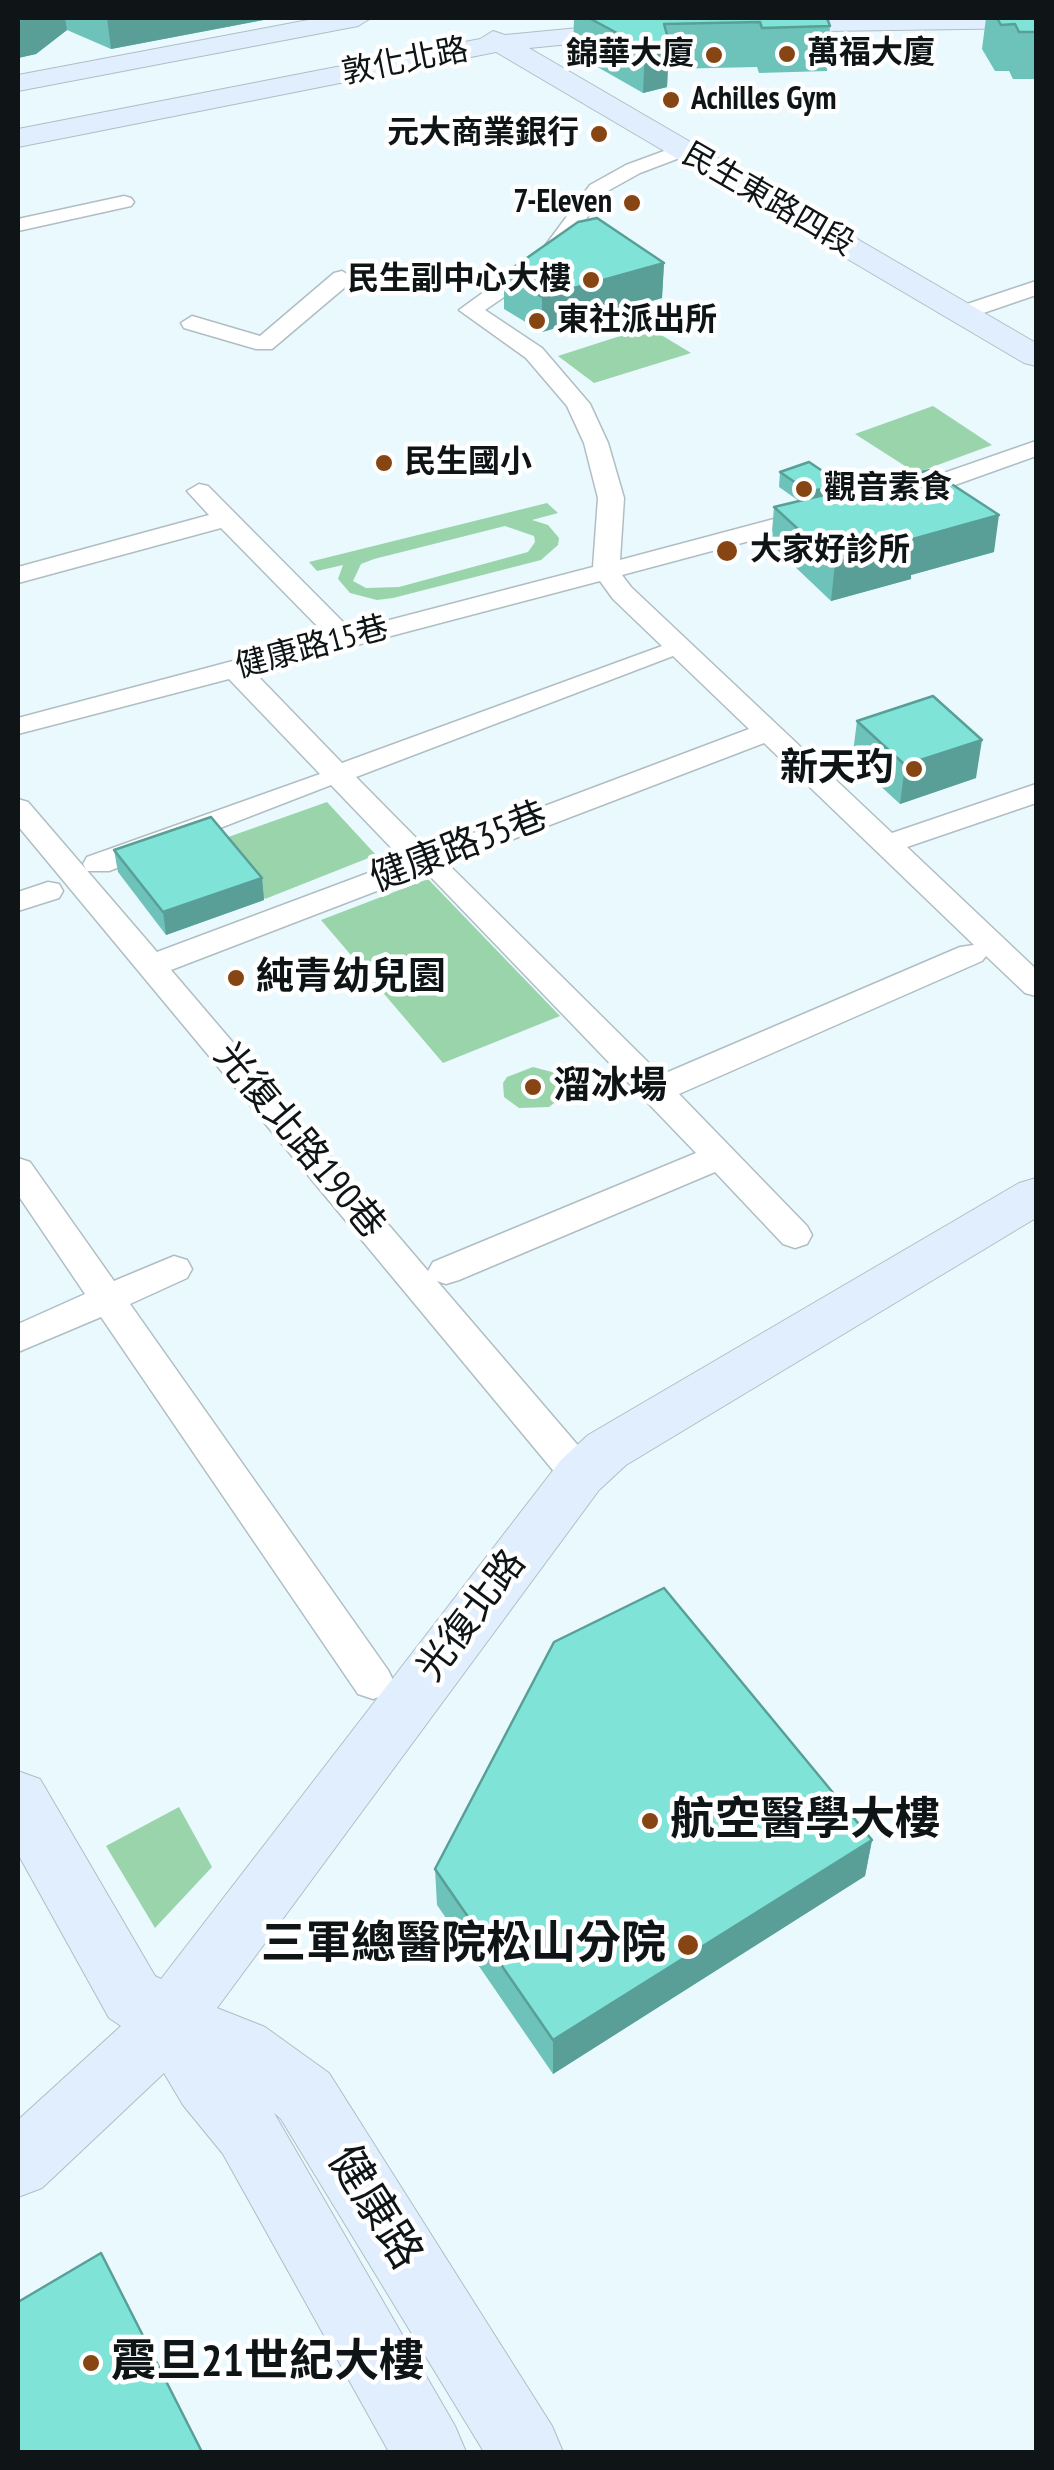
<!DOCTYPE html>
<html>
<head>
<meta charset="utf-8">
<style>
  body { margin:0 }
  #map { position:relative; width:1054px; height:2470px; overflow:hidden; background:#e9f9fe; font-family:"PT Sans Narrow",sans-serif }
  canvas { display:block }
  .frame { position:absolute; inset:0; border:20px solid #0f1516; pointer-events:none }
</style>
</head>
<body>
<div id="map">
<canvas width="1054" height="2470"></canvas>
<div class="frame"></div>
</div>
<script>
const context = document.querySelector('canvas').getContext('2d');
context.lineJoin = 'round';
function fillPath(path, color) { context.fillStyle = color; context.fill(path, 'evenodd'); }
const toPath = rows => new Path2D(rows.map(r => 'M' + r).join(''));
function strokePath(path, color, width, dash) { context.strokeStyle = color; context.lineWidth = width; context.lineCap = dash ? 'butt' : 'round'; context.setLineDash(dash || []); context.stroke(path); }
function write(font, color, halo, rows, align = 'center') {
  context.font = font + ' "PT Sans Narrow","Noto Sans TC",sans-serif'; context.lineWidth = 9; context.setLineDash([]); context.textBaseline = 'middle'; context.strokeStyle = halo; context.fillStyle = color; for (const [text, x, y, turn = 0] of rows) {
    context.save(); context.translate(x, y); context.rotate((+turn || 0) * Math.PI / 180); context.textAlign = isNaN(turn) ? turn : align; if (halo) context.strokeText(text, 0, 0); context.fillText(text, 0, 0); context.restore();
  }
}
const green = toPath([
  [648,327,691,353,594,383,558,356],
  [933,406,992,445,916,473,855,434],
  [547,503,558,513,532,520,548,525,559,538,558,545,541,560,393,598,377,600,350,593,338,579,343,565,317,571,309,562],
  [505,526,534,536,535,542,528,552,399,587,366,588,353,581,361,564,374,559],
  [327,802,376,855,265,899,217,841],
  [428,879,560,1016,443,1063,321,920],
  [533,1067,552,1072,564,1083,562,1097,549,1107,519,1108,504,1097,503,1083,507,1077],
  [179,1807,212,1867,155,1928,106,1846]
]);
const street = toPath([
  [683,144,690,146,690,154,640,173,604,193,558,260,485,310,542,348,590,404,608,443,624,498,620,560,819,507,828,510,832,515,828,520,622,575,631,587,892,833,1036,784,1036,803,907,847,1036,969,1036,996,1025,993,986,956,982,961,679,1094,807,1226,812,1235,807,1244,795,1248,783,1244,715,1172,459,1280,446,1284,437,1281,594,1464,599,1475,594,1486,580,1490,566,1486,18,826,18,799,28,802,157,952,403,860,331,785,109,871,87,871,83,864,87,857,320,774,229,679,18,734,18,718,327,636,221,528,18,583,18,567,209,515,187,491,199,484,208,486,351,630,593,567,598,498,584,443,567,406,526,358,459,310,542,250,590,185,626,165,683,144],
  [600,581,613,599,662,646,342,763,254,672,600,581],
  [673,656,749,729,428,850,356,777,673,656],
  [764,743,974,945,960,947,661,1075,448,864,764,743],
  [426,872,696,1153,433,1262,428,1271,171,970,426,872],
  [124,196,131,198,134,202,131,206,18,231,18,219,124,196],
  [342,271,353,278,350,283,272,349,256,349,184,328,181,323,192,316,260,336,334,273,342,271],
  [1036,281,1036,295,963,320,952,313,955,308,1036,281],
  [1036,441,1036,456,913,500,895,500,892,495,895,490,1036,441],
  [48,882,59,884,63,891,59,898,18,911,18,892,48,882],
  [18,1158,30,1162,114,1281,174,1256,187,1260,192,1269,187,1278,130,1304,388,1670,394,1682,388,1694,373,1699,358,1694,101,1317,18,1352,18,1324,85,1294,18,1195,18,1158]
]);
const secondary = toPath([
  [319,18,371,18,358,26,18,91,18,75,319,18],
  [762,18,1036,18,1036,28,753,32,749,26,753,20,762,18],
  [642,22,655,30,651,36,529,48,1036,343,1036,366,1024,363,496,52,18,147,18,129,480,39,493,31,505,35,642,22],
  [1036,1178,1036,1218,626,1465,599,1490,217,2008,265,2027,329,2073,552,2426,563,2452,484,2452,281,2119,274,2113,455,2426,466,2452,389,2452,223,2154,183,2105,164,2073,42,2188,18,2197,18,2120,121,2026,109,2018,18,1854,18,1771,40,1779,155,1976,161,1979,561,1460,588,1435,1019,1183,1036,1178]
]);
const wall = toPath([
  [18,18,274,18,111,49,67,30,36,54,18,58],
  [574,18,827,18,830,26,827,71,759,73,757,67,668,69,667,87,643,93,573,53],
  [986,18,1036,18,1036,79,1013,79,1009,71,995,71,982,49],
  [664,263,662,298,542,332,504,309,504,274],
  [780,472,842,484,994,552,911,575,911,579,831,601,771,544,774,507,799,501,779,487],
  [857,721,976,778,900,804,852,760],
  [114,850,262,878,264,900,166,935,118,872],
  [872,1840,865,1876,553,2074,437,1905,435,1869]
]);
const shadedWall = toPath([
  [33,18,65,18,67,30,36,54,18,58,18,21],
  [107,18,274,18,111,49],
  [669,42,667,87,643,93,645,48],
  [664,263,662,298,542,332,542,297],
  [842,484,841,491,835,487,834,500,808,507,809,492],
  [999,515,994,552,911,575,911,579,831,601,835,563,913,539],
  [982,740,976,778,900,804,905,765],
  [262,878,264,900,166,935,163,912],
  [872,1840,865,1876,553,2074,553,2040]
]);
const building = toPath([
  [589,18,827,18,830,26,762,28,760,22,664,24,669,42,645,48,589,18],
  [997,18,1036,18,1036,32,1019,32,1015,24,1001,25,997,18],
  [597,218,664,263,542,297,504,274,578,222,597,218],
  [809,462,842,484,809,492,780,472,809,462],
  [930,470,999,515,913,539,916,541,835,563,774,507,841,491,835,487,868,479,875,483,930,470],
  [933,696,982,740,905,765,857,721,933,696],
  [211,817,262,878,163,912,114,850,211,817],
  [664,1588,872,1840,553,2040,435,1869,554,1642,664,1588],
  [101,2253,202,2452,18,2452,18,2302,101,2253]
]);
const markers = [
  [787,54,10,"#864512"],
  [714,55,10,"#864512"],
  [671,100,10,"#864512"],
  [599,134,10,"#864512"],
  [632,203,10,"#864512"],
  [591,280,10,"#864512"],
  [537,321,10,"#864512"],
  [384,463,10,"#864512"],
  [804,489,10,"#864512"],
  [727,551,12,"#864512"],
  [914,769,10,"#864512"],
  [236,978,10,"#864512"],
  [533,1087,10,"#864512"],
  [650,1821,10,"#864512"],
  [688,1945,12,"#864512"],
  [91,2363,10,"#864512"]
];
const farPoinames = [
  ["萬福大廈",807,54],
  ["錦華大廈",694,55,"right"],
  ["Achilles Gym",691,100],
  ["元大商業銀行",579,134,"right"],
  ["7-Eleven",612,203,"right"],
  ["民生副中心大樓",571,280,"right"],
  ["東社派出所",557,321],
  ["民生國小",404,463],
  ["觀音素食",824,489],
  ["大家好診所",750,551]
];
const farStreetnames = [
  ["敦化北路",405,62,-11],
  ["民生東路四段",768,200,30],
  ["健康路15巷",312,648,-15]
];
const poiNames = [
  ["新天玓",894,769,"right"],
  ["純青幼兒園",256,978],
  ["溜冰場",553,1087]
];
const streetNames = [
  ["健康路35巷",459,848,-21],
  ["光復北路190巷",299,1141,50],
  ["光復北路",472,1616,-53]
];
const nearPoinames = [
  ["航空醫學大樓",670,1821],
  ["三軍總醫院松山分院",666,1945,"right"],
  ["震旦21世紀大樓",111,2363]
];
const nearStreetnames = [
  ["健康路",374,2208,58]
];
fillPath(green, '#9ad4aa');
strokePath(street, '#b0bec3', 3);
strokePath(secondary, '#b0bec3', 2);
fillPath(street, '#fff');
fillPath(secondary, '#e1eefe');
fillPath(wall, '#6dc3ba');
fillPath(shadedWall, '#599f97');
fillPath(building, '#7fe3d8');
strokePath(building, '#599f97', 2.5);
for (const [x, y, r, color] of markers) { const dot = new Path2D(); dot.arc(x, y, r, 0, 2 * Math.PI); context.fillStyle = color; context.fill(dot); strokePath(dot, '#fff', 4); }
write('bold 32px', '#0f1516', '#fff', farPoinames, 'left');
write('32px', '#0f1516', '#fff', farStreetnames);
write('bold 38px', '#0f1516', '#fff', poiNames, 'left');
write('38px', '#0f1516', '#fff', streetNames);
write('bold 45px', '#0f1516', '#fff', nearPoinames, 'left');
write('45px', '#0f1516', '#fff', nearStreetnames);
</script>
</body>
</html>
